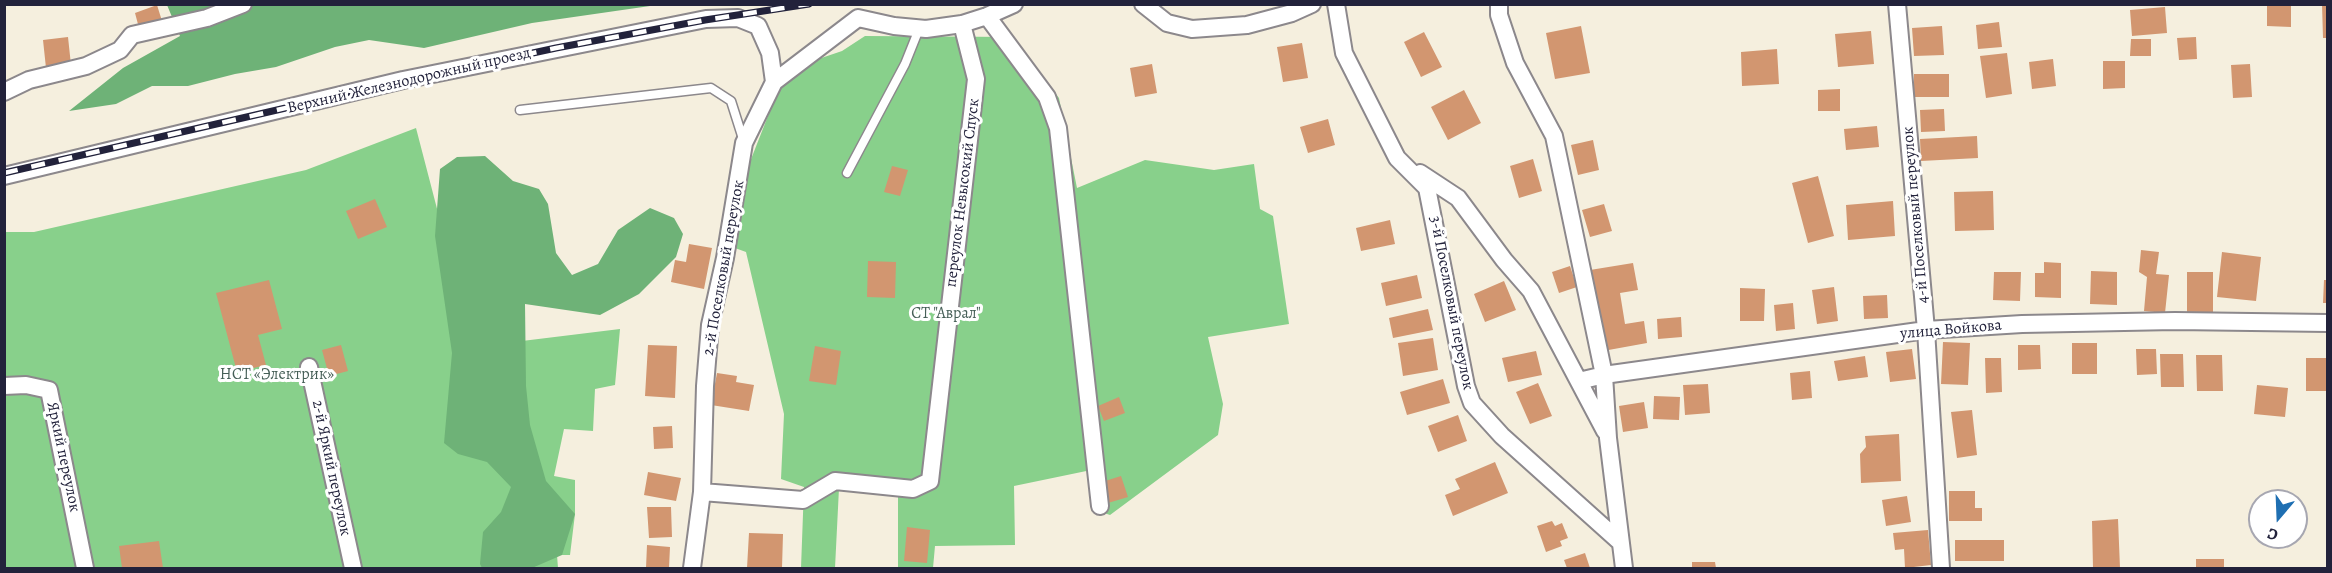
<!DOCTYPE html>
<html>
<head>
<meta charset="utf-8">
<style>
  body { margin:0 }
  #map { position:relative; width:2332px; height:573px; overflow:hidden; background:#f5efde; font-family:Alegreya,serif }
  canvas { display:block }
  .frame { position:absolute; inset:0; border:6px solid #22223b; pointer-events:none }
  .north { position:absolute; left:2248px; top:489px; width:60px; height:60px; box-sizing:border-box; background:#fff; border:2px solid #a7a7b1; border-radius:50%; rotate:199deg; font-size:16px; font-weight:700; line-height:24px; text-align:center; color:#22223b }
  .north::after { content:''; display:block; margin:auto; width:21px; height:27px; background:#1f6fb2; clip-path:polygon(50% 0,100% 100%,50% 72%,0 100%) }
</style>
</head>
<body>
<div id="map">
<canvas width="2332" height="573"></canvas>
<div class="frame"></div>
<div class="north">С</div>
</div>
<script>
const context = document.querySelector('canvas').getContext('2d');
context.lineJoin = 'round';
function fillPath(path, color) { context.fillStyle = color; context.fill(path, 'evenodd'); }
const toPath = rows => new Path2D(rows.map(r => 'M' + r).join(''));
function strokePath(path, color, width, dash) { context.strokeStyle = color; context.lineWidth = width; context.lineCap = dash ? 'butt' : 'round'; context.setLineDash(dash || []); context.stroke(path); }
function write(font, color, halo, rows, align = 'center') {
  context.font = font + ' Alegreya,serif'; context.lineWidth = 6; context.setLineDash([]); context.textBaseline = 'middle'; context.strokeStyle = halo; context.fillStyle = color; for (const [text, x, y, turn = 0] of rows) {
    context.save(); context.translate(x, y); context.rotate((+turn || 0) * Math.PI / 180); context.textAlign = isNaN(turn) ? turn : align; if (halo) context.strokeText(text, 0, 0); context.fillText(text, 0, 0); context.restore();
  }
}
const green = toPath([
  [865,36,1013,37,1059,98,1077,188,1145,160,1214,170,1254,164,1260,209,1273,216,1289,324,1208,337,1223,404,1218,435,1110,515,1104,513,1096,469,1014,486,1015,545,935,546,933,568,898,568,898,488,839,488,835,568,801,568,804,487,781,479,784,414,746,252,735,248,746,172,786,70,842,51],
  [416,128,473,347,620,329,615,385,595,389,593,431,564,429,554,476,575,480,575,514,570,555,557,555,558,568,5,568,5,232,34,232,306,170]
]);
const forest = toPath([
  [167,5,657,5,532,23,424,48,369,40,335,47,276,67,235,74,188,86,152,86,116,104,69,111,123,68,180,36],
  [485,156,513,181,539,189,548,204,556,253,572,275,598,264,618,230,650,208,674,218,683,234,676,257,639,294,600,315,525,304,526,386,530,425,546,481,575,514,562,555,532,568,482,568,480,564,483,532,501,512,511,487,487,462,458,454,444,443,452,353,435,236,440,169,457,157]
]);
const building = toPath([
  [2267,4,2291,4,2291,27,2267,26],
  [2322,4,2328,4,2328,38,2323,38],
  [157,5,162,21,139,28,135,13],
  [2165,7,2167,33,2132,36,2130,10],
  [1999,22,2002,47,1978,49,1976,25],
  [1581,26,1590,73,1555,79,1546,33],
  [1942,26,1944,55,1914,56,1912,28],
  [1871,31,1874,64,1838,67,1835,34],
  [1424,32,1442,67,1421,77,1404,42],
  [68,37,71,65,46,68,43,40],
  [2196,37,2197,59,2179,60,2177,38],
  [2131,39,2151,39,2151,56,2130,56],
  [1302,43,1308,78,1283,82,1277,47],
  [1777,49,1779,84,1742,86,1741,52],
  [2007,53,2012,94,1986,98,1980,56],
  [2053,59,2056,86,2032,89,2029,62],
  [2103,61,2125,61,2125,88,2103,89],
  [1152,64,1157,93,1135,97,1130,68],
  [2250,64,2252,97,2233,98,2231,65],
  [1914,74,1949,74,1949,97,1914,97],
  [1840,89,1840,111,1818,111,1818,90],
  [1464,90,1481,123,1448,140,1431,107],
  [1944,109,1945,131,1921,132,1920,110],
  [1328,119,1335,145,1308,153,1300,127],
  [1877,126,1879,147,1846,150,1844,129],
  [1977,136,1978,158,1921,161,1920,139],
  [1593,140,1599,170,1578,175,1571,145],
  [1533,159,1542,191,1519,198,1510,166],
  [892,166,908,170,900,196,884,192],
  [1818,176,1834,236,1808,243,1792,183],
  [1993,191,1994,230,1955,231,1954,192],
  [375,199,387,227,358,239,346,211],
  [1893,201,1895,236,1848,240,1846,205],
  [1604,204,1612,231,1590,237,1582,210],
  [1390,220,1395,244,1361,251,1356,228],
  [689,244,712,248,704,289,671,282,675,260,686,262],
  [2141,250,2159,252,2156,274,2169,275,2165,313,2144,311,2147,277,2139,272],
  [2222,252,2261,257,2256,301,2217,297],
  [868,261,896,262,895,298,867,297],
  [2044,262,2061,263,2061,298,2035,297,2035,273,2044,273],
  [1633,263,1638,290,1620,293,1625,324,1644,321,1647,343,1603,351,1590,270],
  [1570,266,1577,287,1559,293,1552,272],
  [2091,271,2117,272,2117,305,2090,304],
  [1994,272,2021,272,2020,301,1993,300],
  [2187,272,2213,272,2213,313,2187,313],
  [1417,275,1422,298,1386,306,1381,283],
  [269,280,282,329,258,335,266,365,237,372,216,293],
  [2324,280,2328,280,2328,303,2323,303],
  [1504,281,1516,310,1485,322,1474,294],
  [1834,287,1838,321,1817,324,1812,290],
  [1740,288,1765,289,1764,321,1740,321],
  [1887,295,1888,318,1864,319,1863,296],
  [1793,303,1795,329,1776,331,1774,305],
  [1428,309,1433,330,1393,338,1389,318],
  [1681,317,1682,337,1658,339,1657,319],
  [1433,338,1438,370,1403,376,1398,343],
  [1943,342,1970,343,1968,385,1941,384],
  [2072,343,2097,343,2097,374,2072,374],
  [341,345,348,371,329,376,322,350],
  [648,345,677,346,675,398,645,396],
  [2018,345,2040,345,2041,369,2018,370],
  [815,346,841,351,836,385,809,381],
  [1912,349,1916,379,1890,382,1886,352],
  [2136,349,2156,349,2157,374,2137,375],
  [1536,351,1542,375,1508,382,1502,358],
  [2160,354,2183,354,2184,387,2161,387],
  [2196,355,2222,355,2223,391,2197,391],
  [1865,356,1868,377,1838,381,1834,361],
  [1985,358,2001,358,2002,392,1986,393],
  [2306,358,2328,358,2328,391,2306,391],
  [1810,371,1812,398,1792,400,1790,373],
  [717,373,737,376,736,382,754,385,749,411,711,405],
  [1443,379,1450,403,1407,415,1400,392],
  [1538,383,1552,416,1530,424,1516,392],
  [1708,384,1710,413,1685,415,1683,385],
  [2257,385,2288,388,2285,417,2254,414],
  [1654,396,1680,397,1679,420,1653,419],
  [1119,397,1125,413,1104,421,1098,406],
  [1644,402,1648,428,1623,432,1619,406],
  [1972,410,1977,455,1957,458,1951,412],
  [1458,415,1467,441,1438,452,1428,426],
  [672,426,673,448,654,449,653,427],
  [1899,434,1901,481,1861,483,1860,454,1866,447,1865,436],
  [1495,462,1508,493,1453,516,1445,495,1460,489,1455,479],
  [648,472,681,478,676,501,644,495],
  [1121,476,1128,497,1108,503,1102,482],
  [1949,491,1975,491,1975,508,1982,508,1982,521,1949,521],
  [1907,496,1911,522,1886,526,1882,500],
  [647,507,671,507,672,537,649,538],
  [2118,519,2120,568,2093,568,2092,521],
  [1552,521,1555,526,1562,523,1568,538,1560,541,1562,546,1546,552,1537,526],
  [907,527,930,530,927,563,904,561],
  [1928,530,1931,565,1905,568,1904,549,1895,550,1893,533],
  [749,533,783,534,782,568,747,568],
  [1955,540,2004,540,2004,561,1955,561],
  [159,541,163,568,122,568,119,546],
  [647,545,670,547,669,568,646,568],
  [1585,553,1590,568,1567,568,1564,560],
  [2196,559,2224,559,2224,568,2196,568],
  [1692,562,1715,562,1716,568,1692,568]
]);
const lane = toPath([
  [520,110,711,88,731,101,744,142],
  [847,173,905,64,919,29]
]);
const street = toPath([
  [1143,4,1167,23,1192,29,1247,25,1292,13,1312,4],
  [1336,4,1344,53,1397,158,1427,188,1466,386,1472,403,1502,436,1619,541],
  [1499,4,1499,15,1515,63,1554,136,1604,375,1608,438,1624,568],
  [1897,4,1926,330,1941,568],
  [987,16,1047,97,1058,128,1100,506],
  [4,92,29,80,86,66,120,50,132,35,207,18,243,4],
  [1420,173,1458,198,1504,260,1531,291,1605,431],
  [4,176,403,80,706,19,738,18,758,26,770,53,774,82],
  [309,367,353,568],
  [1579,381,1604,375,1926,330,2022,324,2175,321,2328,323],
  [4,386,26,385,49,390,85,568],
  [702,492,803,500,835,481,913,489,930,481,976,79,962,24],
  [692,568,702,492,705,386,710,325,725,258,744,143,774,82,858,18,894,26,926,29,962,24,987,16,1014,4]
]);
const rail = toPath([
  [4,173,407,80,556,48,705,20,809,4]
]);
const streetNames = [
  ["Верхний Железнодорожный проезд",409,81,-13],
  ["переулок Невысокий Спуск",963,193,-83],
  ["4-й Поселковый переулок",1916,215,-95],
  ["2-й Поселковый переулок",724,268,-80],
  ["3-й Поселковый переулок",1451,303,79],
  ["улица Войкова",1951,330,-5],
  ["Яркий переулок",63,457,78],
  ["2-й Яркий переулок",331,468,78]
];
const parkNames = [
  ["СТ \"Аврал\"",946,314],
  ["НСТ «Электрик»",277,375]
];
fillPath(green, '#88d08b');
fillPath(forest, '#6eb277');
fillPath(building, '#d29670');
strokePath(lane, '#8c888c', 11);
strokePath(street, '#8c888c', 20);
strokePath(lane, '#fff', 8);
strokePath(street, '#fff', 16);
strokePath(rail, '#22223b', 7);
strokePath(rail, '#fff', 4.5, [14]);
write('16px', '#22223b', '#fff', streetNames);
write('16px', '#465f57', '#fff', parkNames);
</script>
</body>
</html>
